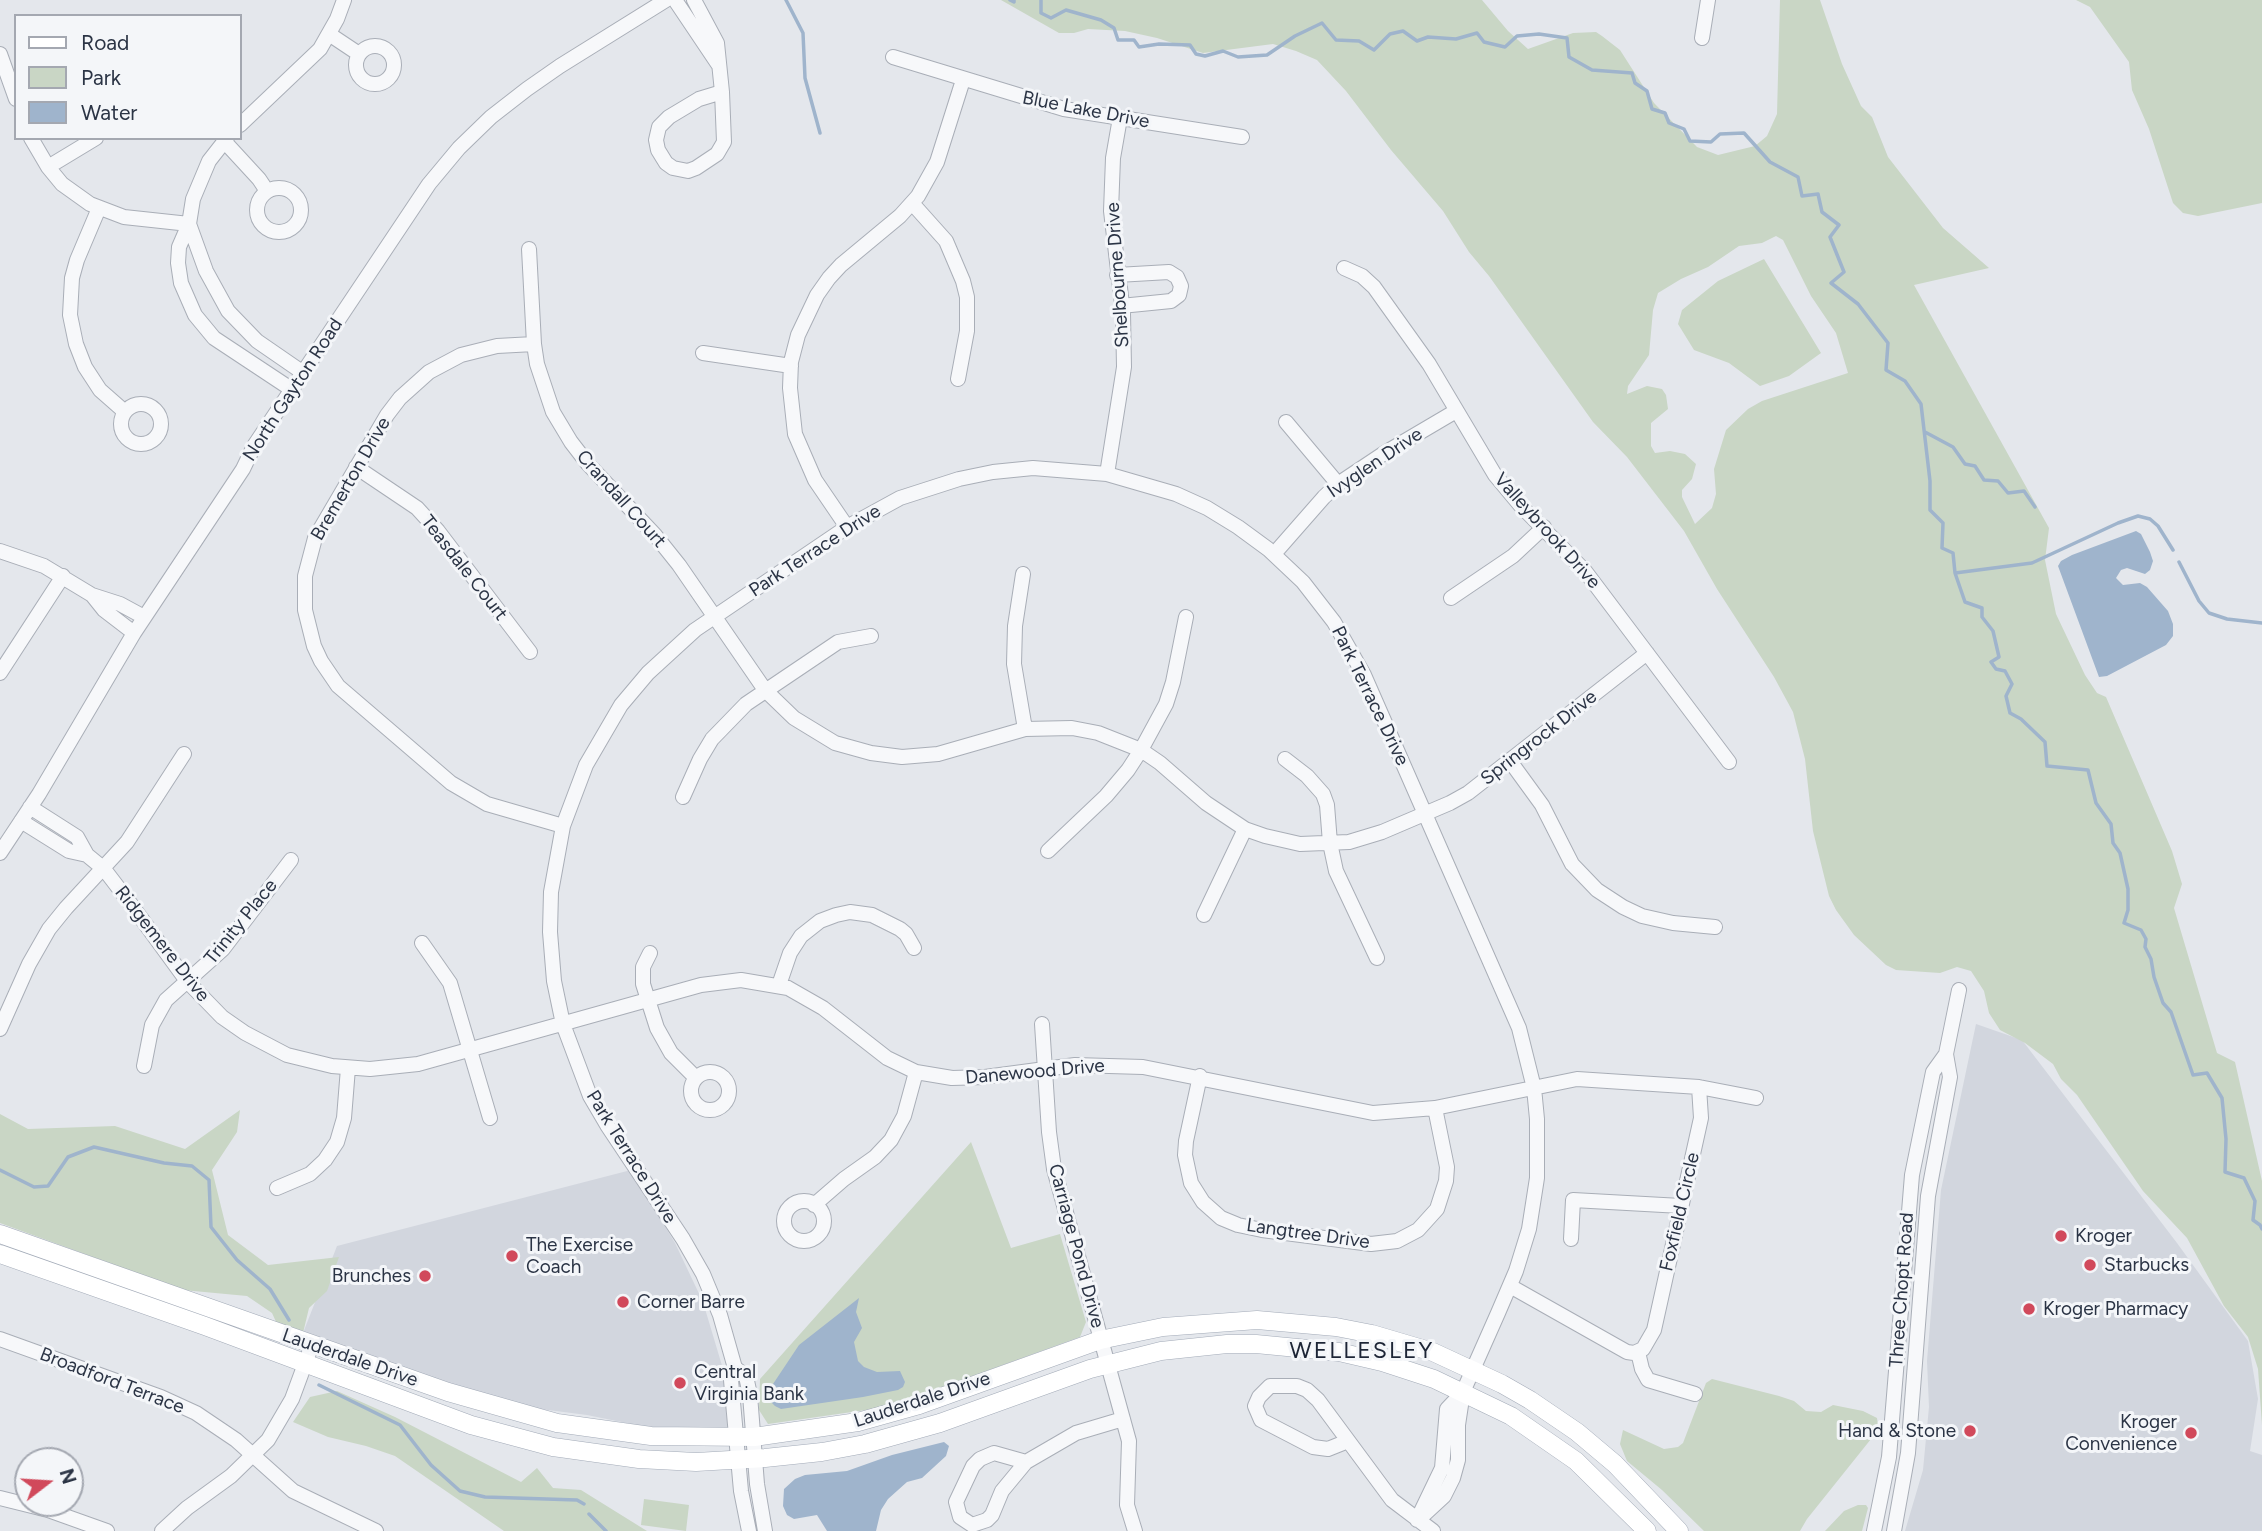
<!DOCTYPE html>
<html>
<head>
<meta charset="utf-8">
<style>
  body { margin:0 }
  #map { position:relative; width:2262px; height:1531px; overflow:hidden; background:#e4e7ec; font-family:Figtree,sans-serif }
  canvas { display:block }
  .legend { position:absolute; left:14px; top:14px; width:228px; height:126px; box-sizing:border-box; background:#f4f6f9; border:2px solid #a4a8b1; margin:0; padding:9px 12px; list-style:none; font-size:21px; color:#2b3445 }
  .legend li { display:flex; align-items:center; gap:14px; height:35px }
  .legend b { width:35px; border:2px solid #a4a8b1 }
  .north { position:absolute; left:14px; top:1447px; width:70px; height:70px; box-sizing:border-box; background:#f4f6f9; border:2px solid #a4a8b1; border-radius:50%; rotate:73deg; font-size:19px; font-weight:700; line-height:28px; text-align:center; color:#2b3445 }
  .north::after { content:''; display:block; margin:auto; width:24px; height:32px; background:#d1495b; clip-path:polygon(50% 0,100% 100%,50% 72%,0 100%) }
</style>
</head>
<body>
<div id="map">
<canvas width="2262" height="1531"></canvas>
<ul class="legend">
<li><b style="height:9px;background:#fff"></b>Road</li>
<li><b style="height:19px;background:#c9d6c5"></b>Park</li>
<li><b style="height:19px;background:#9fb4cc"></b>Water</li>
</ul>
<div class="north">N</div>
</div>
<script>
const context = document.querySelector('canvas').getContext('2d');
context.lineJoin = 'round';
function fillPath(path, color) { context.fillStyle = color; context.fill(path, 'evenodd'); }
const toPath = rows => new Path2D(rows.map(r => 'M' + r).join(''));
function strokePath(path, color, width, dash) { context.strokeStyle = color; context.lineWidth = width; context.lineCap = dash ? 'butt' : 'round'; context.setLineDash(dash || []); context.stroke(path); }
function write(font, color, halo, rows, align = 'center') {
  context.font = font + ' Figtree,sans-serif'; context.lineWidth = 6; context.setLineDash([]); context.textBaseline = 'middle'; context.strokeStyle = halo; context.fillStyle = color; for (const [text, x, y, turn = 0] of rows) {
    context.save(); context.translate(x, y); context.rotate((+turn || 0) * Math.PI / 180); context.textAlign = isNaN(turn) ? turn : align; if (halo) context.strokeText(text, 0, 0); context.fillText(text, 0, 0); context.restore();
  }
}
const built = toPath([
  [1976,1024,2022,1040,2177,1243,2248,1341,2258,1399,2250,1451,2262,1455,2262,1531,1905,1531,1923,1470,1929,1407,1927,1361,1941,1190],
  [631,1170,675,1243,703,1302,723,1369,730,1415,728,1427,717,1431,656,1429,587,1415,517,1406,303,1333,337,1246]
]);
const green = toPath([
  [1001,0,1482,0,1508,31,1528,49,1573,33,1596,32,1602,36,1620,50,1654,103,1697,147,1718,155,1755,146,1767,136,1777,114,1780,0,1820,0,1842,64,1861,106,1872,117,1888,157,1943,228,1989,268,1914,285,2049,528,2045,560,2056,614,2085,675,2097,693,2106,697,2172,851,2182,884,2174,908,2217,1053,2235,1062,2262,1181,2262,1425,2258,1369,2248,1337,2224,1306,2187,1238,2143,1191,2077,1095,2061,1079,2053,1064,2025,1043,2000,1030,1989,1013,1984,991,1971,971,1957,967,1940,973,1896,970,1886,965,1854,935,1836,910,1829,896,1813,831,1805,759,1793,712,1774,677,1717,589,1684,531,1627,457,1593,422,1489,276,1469,252,1443,211,1391,150,1346,91,1317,60,1296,51,1273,44,1203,53,1157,38,1125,31,1088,29,1074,33,1059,33],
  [1776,236,1783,240,1811,296,1836,333,1848,373,1762,401,1748,409,1726,430,1714,469,1716,494,1712,508,1695,524,1682,497,1682,490,1692,479,1696,464,1685,454,1670,451,1655,453,1651,446,1651,423,1668,409,1666,395,1662,389,1647,386,1627,394,1628,386,1649,355,1653,310,1658,293,1681,279,1708,267,1739,246,1762,243],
  [2076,0,2262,0,2262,203,2198,216,2183,213,2173,203,2149,129,2132,90,2129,62,2090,7],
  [1764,259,1821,353,1789,376,1760,386,1729,363,1694,350,1678,324,1682,310,1718,281],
  [240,1110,237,1132,212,1170,228,1235,268,1265,339,1257,327,1291,309,1308,303,1333,277,1324,272,1313,247,1296,183,1290,0,1223,0,1114,28,1129,115,1126,185,1149],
  [971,1142,1011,1248,1060,1234,1086,1322,1080,1337,887,1407,768,1424,759,1410,760,1379],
  [1712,1379,1779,1396,1794,1401,1806,1411,1821,1412,1833,1405,1863,1411,1877,1418,1878,1426,1871,1439,1807,1519,1800,1531,1704,1531,1662,1490,1627,1461,1620,1444,1623,1430,1664,1449,1678,1447,1683,1443,1706,1383],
  [337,1391,395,1417,521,1482,537,1468,553,1488,581,1490,647,1531,504,1531,395,1456,366,1446,328,1437,293,1422,310,1397],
  [644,1499,689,1505,686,1531,641,1525],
  [1858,1505,1866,1505,1868,1508,1862,1531,1825,1531,1844,1511]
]);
const water = toPath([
  [2136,531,2141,534,2150,552,2153,561,2150,570,2145,574,2127,568,2121,570,2116,578,2123,585,2140,583,2147,587,2168,611,2173,624,2173,636,2166,645,2107,676,2099,677,2058,566,2061,561,2072,555],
  [859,1298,856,1312,862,1328,854,1342,858,1361,864,1367,877,1372,900,1371,905,1382,903,1387,898,1390,863,1397,781,1409,775,1406,770,1401,771,1387,799,1345],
  [944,1442,949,1446,946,1456,922,1478,907,1482,888,1499,881,1510,876,1531,827,1531,817,1515,794,1519,787,1515,783,1506,784,1489,795,1479,805,1475,847,1471,892,1455]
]);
const stream = toPath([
  [786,0,803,33,805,78,820,133],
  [1010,0,1014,2,1014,0],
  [1041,0,1041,13,1051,18,1066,10,1101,20,1114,28,1118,40,1134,40,1139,47,1159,44,1190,45,1196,54,1205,56,1223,51,1238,57,1267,55,1295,36,1322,23,1336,40,1359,41,1374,50,1390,34,1403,31,1417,41,1428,37,1456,39,1477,33,1484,42,1505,47,1517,36,1539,34,1567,38,1569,57,1592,70,1632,73,1635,83,1647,91,1652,109,1665,113,1669,123,1684,129,1690,141,1711,142,1720,134,1744,133,1770,162,1798,177,1802,196,1818,194,1822,212,1839,225,1830,237,1844,272,1831,283,1858,304,1888,343,1886,370,1905,381,1921,404,1930,481,1930,510,1943,523,1942,548,1953,553,1955,573,1965,602,1982,608,1982,617,1993,631,1999,657,1991,662,1996,669,2005,671,2012,684,2006,696,2010,713,2021,719,2045,742,2047,766,2088,770,2096,803,2111,824,2113,843,2120,853,2128,889,2128,910,2124,923,2141,930,2146,939,2145,947,2151,959,2154,977,2163,1003,2171,1012,2193,1075,2207,1073,2222,1098,2226,1139,2225,1172,2244,1178,2255,1201,2253,1220,2260,1225,2262,1229],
  [1925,432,1953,447,1965,464,1975,466,1984,480,1998,481,2008,493,2024,491,2035,507],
  [2179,562,2199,601,2209,613,2227,619,2262,623],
  [1955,573,2032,563,2118,523,2138,516,2150,519,2158,526,2173,550],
  [0,1170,34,1187,48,1186,68,1157,94,1147,164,1163,192,1166,209,1180,211,1227,237,1260,270,1289,289,1320],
  [319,1385,400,1425,431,1465,460,1491,485,1497,577,1500,584,1504],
  [589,1514,606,1531]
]);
const minor = toPath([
  [675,0,718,64],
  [694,0,717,43,722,92,724,142,717,154,696,168,688,171,673,168,666,163,658,150,656,140,659,127,669,117,699,99,722,92],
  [329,34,359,54],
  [1702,38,1708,0],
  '356 65a19 19 0 1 1 38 0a19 19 0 1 1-38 0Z',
  [0,54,16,99],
  [893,57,1064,109,1242,137],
  [240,125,320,49,337,19,344,0],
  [31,138,48,167,62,184,90,204,124,217,189,224],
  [227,138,209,161,193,199,189,224,179,247,178,263,181,283,195,315,214,338,291,389],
  [224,141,259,179,267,191],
  [48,167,96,138],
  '257 210a22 22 0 1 1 44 0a22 22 0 1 1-44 0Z',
  [912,203,946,241,963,281,967,297,967,331,958,379],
  [99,208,77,260,72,278,70,315,76,344,85,367,100,390,125,412],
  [189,224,206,271,228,311,257,341,302,372],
  [529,249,534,344,537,364,553,412,571,442,588,464,655,535,679,565,765,690,794,718,835,743,871,753,902,757,938,754,1025,729,1072,728,1098,733,1141,750,1160,763,1206,803,1245,829,1265,836,1300,844,1349,842,1382,832,1450,803,1468,793,1647,653],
  [1344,268,1362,276,1374,287,1429,364,1495,475,1520,505,1585,571,1729,762],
  [1117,275,1169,272,1177,277,1181,286,1179,295,1171,301,1121,306],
  [534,344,497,346,461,355,429,372,400,398,387,415,315,538,305,576,305,610,314,646,321,661,338,686,451,783,487,804,563,826],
  [703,353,791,366],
  '121 424a20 20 0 1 1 40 0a20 20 0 1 1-40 0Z',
  [1286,422,1338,484],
  [356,467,417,508,438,531,530,652],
  [1107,474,1124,367,1123,313,1111,211,1113,158,1120,118],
  [847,527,815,480,795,434,790,388,791,362,798,335,817,295,829,278,841,265,900,216,918,196,937,162,963,80],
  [0,551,44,566,92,595,120,604,144,617],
  [1274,554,1324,497,1338,484,1383,454,1456,411],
  [1023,574,1015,626,1014,664,1025,729],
  [92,595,104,610,134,633],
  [1451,598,1513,556,1544,527],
  [0,673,63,576],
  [1285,759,1307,776,1323,794,1327,805,1330,843,1336,871,1377,958],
  [1510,761,1542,805,1572,864,1597,890,1623,907,1642,916,1673,923,1715,927],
  [683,797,700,759,712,739,746,704,838,642,871,636],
  [30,807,77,837,87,855,104,869,130,903,187,981,222,1017,245,1033,287,1055,332,1066,370,1069,418,1064,701,985,741,980,788,988,823,1008,887,1058,916,1072,952,1078,985,1077,1075,1065,1143,1067,1373,1113,1435,1108,1577,1079,1699,1087,1756,1098],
  [21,821,69,851,87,855],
  [1048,851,1106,796,1128,770,1141,750,1166,704,1173,682,1186,617],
  [0,853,39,794,134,633,243,469,254,446,429,184,459,148,491,117,527,89,560,66,666,0],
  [1204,915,1245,829],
  [422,943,450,983,490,1118],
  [650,953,643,967,643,984,657,1028,671,1053,696,1078],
  [779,985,790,953,801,936,820,921,836,915,850,912,872,915,900,929,906,934,914,948],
  [1042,1024,1049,1132,1054,1169,1129,1441,1127,1505,1135,1531],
  [0,1029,29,964,49,929,66,908,127,842,184,754],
  [144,1066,152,1025,166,1000,223,949,291,860],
  '691 1091a19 19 0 1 1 38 0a19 19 0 1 1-38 0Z',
  [1200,1076,1186,1141,1185,1155,1191,1183,1203,1202,1221,1218,1238,1225,1262,1230,1371,1244,1397,1241,1418,1230,1437,1209,1446,1181,1447,1167,1435,1108],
  [277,1188,310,1174,325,1160,337,1142,344,1118,348,1068],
  '784 1221a20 20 0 1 1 40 0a20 20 0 1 1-40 0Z',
  [814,1205,844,1179,875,1157,891,1140,904,1116,916,1072],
  [1571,1239,1573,1200,1681,1206],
  [1510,1286,1627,1352,1634,1353,1643,1349,1654,1330,1701,1118,1699,1087],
  [0,1339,161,1397,196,1413,236,1440,293,1491,376,1531],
  [1638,1352,1642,1369,1648,1380,1695,1394],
  [735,1368,746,1376,750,1395,757,1484,765,1531],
  [1348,1441,1328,1449,1313,1447,1261,1420,1255,1406,1259,1397,1270,1386,1297,1386,1307,1390,1318,1400,1392,1500,1433,1531],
  [1026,1462,994,1453,980,1459,973,1466,956,1502,960,1517,972,1525,987,1520,992,1515,1002,1491,1026,1462,1076,1433,1123,1419],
  [0,1498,48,1510,107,1531],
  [1418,1520,1444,1496,1453,1478,1458,1460,1458,1425,1463,1392],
  [162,1531,187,1508,231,1476,268,1440,292,1399,309,1353],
  [749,1531,741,1491,731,1380,735,1368,720,1315,703,1274,683,1239,607,1125,590,1096,563,1024,554,981,550,932,551,892,563,826,586,765,621,705,648,673,695,630,847,527,900,498,959,479,993,472,1033,468,1107,474,1176,494,1207,508,1238,527,1268,549,1303,582,1334,622,1364,675,1519,1028,1534,1088,1537,1119,1537,1178,1529,1229,1516,1271,1498,1313,1463,1392,1447,1409,1442,1468,1417,1520],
  [1874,1531,1889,1457,1912,1175,1933,1072,1946,1054],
  [1894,1531,1908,1453,1928,1196,1950,1077,1946,1054,1959,990]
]);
const major = toPath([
  [0,1234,448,1392,557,1423,651,1436,754,1437,858,1422,919,1405,1100,1340,1163,1327,1257,1320,1336,1327,1372,1334,1433,1352,1502,1384,1530,1400,1577,1432,1615,1464,1679,1531],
  [0,1254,205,1326,471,1425,553,1447,639,1459,696,1462,765,1458,822,1452,865,1444,940,1423,1090,1369,1161,1351,1227,1344,1256,1344,1339,1352,1382,1362,1434,1379,1511,1416,1576,1461,1647,1531]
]);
const markers = [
  [2061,1236,7,"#d1495b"],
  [512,1256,7,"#d1495b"],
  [2090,1265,7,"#d1495b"],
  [425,1276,7,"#d1495b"],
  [623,1302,7,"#d1495b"],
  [2029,1309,7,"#d1495b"],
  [680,1383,7,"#d1495b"],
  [1970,1431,7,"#d1495b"],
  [2191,1433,7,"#d1495b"]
];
const streetNames = [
  ["Blue Lake Drive",1086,110,11],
  ["Shelbourne Drive",1118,275,-94],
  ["North Gayton Road",293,390,-57],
  ["Ivyglen Drive",1375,463,-34],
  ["Bremerton Drive",351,479,-60],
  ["Crandall Court",621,499,48],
  ["Valleybrook Drive",1547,531,48],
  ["Park Terrace Drive",815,551,-33],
  ["Teasdale Court",464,568,52],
  ["Park Terrace Drive",1370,696,64],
  ["Springrock Drive",1539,738,-38],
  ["Trinity Place",241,922,-51],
  ["Ridgemere Drive",162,944,52],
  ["Danewood Drive",1035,1072,-5],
  ["Park Terrace Drive",631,1157,58],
  ["Foxfield Circle",1680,1212,-77],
  ["Langtree Drive",1308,1234,8],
  ["Carriage Pond Drive",1076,1246,75],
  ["Three Chopt Road",1902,1290,-86],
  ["Lauderdale Drive",350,1358,19],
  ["Broadford Terrace",112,1381,21],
  ["Lauderdale Drive",922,1400,-18]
];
const poiNames = [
  ["Kroger",2075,1236],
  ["The Exercise",526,1245],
  ["Coach",526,1267],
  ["Starbucks",2104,1265],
  ["Brunches",411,1276,"right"],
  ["Corner Barre",637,1302],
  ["Kroger Pharmacy",2043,1309],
  ["Central",694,1372],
  ["Virginia Bank",694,1394],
  ["Kroger",2177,1422,"right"],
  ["Convenience",2177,1444,"right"],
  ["Hand & Stone",1956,1431,"right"]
];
const quarterNames = [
  ["WELLESLEY",1362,1351]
];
fillPath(built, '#d2d6de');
fillPath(green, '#c9d6c5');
fillPath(water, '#9fb4cc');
strokePath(stream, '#9fb4cc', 3.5);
strokePath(minor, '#a9aeb7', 16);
strokePath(major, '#a3abb8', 19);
strokePath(minor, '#f7f8fa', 14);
strokePath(major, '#fff', 18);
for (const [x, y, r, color] of markers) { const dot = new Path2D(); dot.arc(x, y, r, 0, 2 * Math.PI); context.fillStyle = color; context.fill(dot); strokePath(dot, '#f4f6f9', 2.5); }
write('19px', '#2b3445', '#f4f6f9', streetNames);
write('19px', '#2b3445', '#f4f6f9', poiNames, 'left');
context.letterSpacing = '2px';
write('23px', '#1d2536', '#f4f6f9', quarterNames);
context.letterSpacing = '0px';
</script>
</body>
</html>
